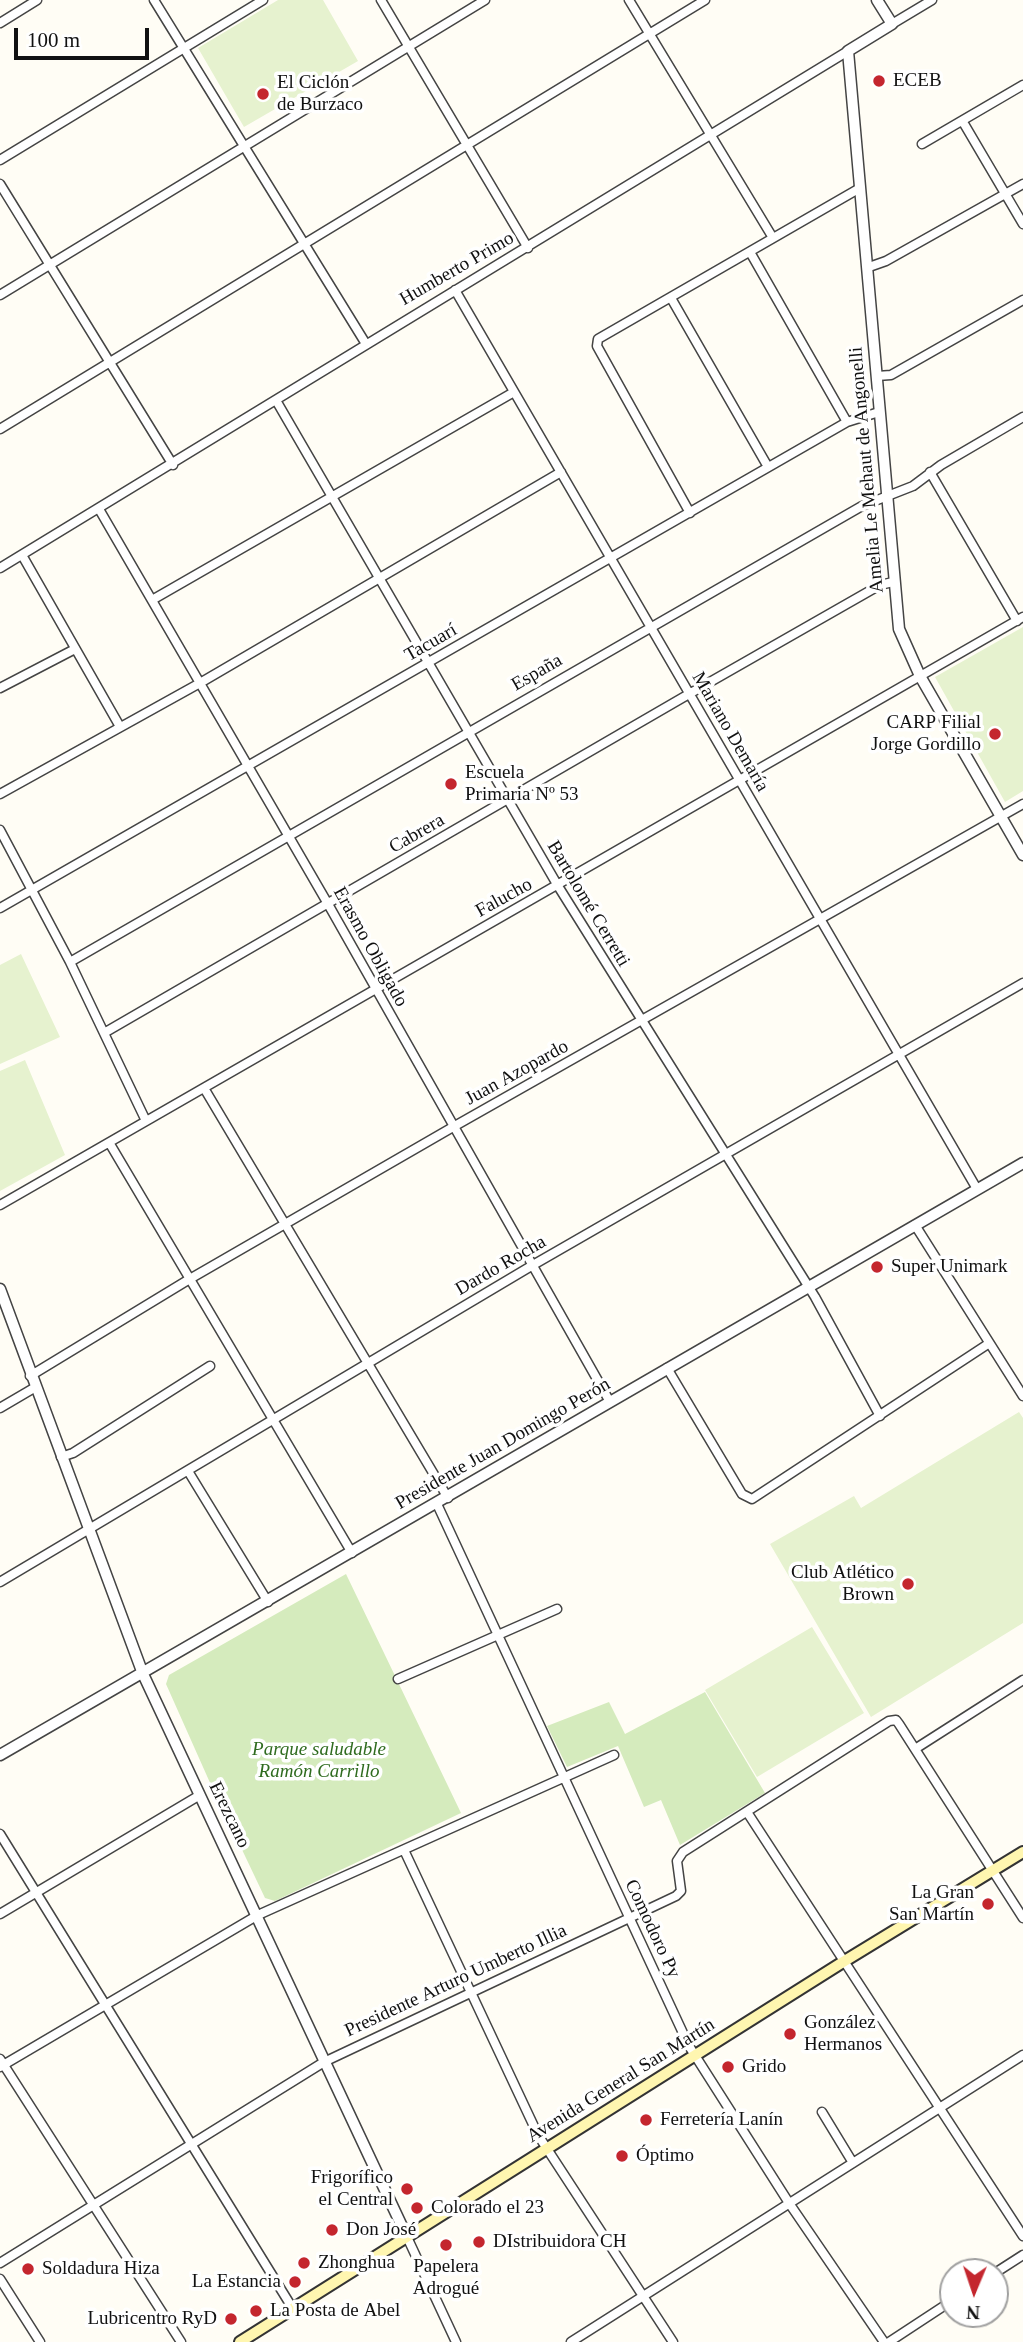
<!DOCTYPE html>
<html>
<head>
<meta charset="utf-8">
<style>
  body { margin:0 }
  #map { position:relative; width:1023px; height:2342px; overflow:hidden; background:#fffdf5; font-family:Georgia,serif }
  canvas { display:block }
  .north { position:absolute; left:939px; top:2258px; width:70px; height:70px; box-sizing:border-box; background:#fff; border:2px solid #a0a0a0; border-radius:50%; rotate:182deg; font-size:19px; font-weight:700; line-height:28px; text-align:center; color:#111 }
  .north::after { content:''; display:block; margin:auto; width:24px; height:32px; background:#c4262e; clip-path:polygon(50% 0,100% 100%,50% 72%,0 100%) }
  .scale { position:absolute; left:14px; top:28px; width:135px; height:32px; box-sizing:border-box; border:4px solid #111; border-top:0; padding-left:9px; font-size:21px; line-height:24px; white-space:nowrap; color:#111; -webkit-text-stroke:5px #fff; paint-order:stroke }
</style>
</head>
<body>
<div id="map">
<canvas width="1023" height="2342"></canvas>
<div class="north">N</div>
<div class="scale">100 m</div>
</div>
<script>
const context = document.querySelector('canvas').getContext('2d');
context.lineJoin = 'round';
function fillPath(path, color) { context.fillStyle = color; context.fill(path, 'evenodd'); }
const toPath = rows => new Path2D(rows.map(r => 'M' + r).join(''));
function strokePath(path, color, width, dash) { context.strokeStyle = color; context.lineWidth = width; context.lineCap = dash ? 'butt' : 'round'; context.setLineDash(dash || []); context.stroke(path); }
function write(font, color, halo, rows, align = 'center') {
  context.font = font + ' Georgia,serif'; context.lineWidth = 7; context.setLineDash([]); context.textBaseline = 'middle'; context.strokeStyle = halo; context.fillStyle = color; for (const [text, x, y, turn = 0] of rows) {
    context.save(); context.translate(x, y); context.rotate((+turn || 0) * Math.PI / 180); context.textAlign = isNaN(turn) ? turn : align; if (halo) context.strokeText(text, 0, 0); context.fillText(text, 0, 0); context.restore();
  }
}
const green = toPath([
  [346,1574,461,1813,275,1901,265,1898,216,1795,217,1789,211,1785,166,1684,169,1675],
  [705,1692,765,1793,680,1845,661,1800,644,1807,618,1746,567,1767,547,1726,609,1702,625,1734]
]);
const pitch = toPath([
  [278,0,323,0,358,61,244,127,198,48],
  [1023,627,1023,791,1005,802,935,677],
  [21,954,60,1037,0,1064,0,965],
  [25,1060,65,1155,0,1191,0,1071],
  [1019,1412,1023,1418,1023,1623,871,1717,770,1544,854,1496,861,1508],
  [812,1627,864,1713,757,1777,705,1690]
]);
const minor = toPath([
  [154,0,366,344],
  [381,0,528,248],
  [629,0,773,238],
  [0,23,37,0],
  [892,24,932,0],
  [963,122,1023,224],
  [922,144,1023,85],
  [0,160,263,0],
  [0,184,173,465],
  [750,252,847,422],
  [869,267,886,261,1023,184],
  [455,290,977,1189],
  [0,295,485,0],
  [671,298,768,467],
  [877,376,891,375,1023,300],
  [277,402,558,886,815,1297,880,1416],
  [0,429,705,0],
  [930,472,1017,621],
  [99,509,328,904,610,1402],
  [690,513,597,346,598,339,860,188],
  [22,555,119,725],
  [0,568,848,51],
  [152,600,514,392],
  [0,688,75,649],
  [0,794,200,683,561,472],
  [0,830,70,962,146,1121],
  [0,908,847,422,879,412],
  [70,962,862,506,913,486,941,465,1023,417],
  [104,1033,689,694,880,585,893,582],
  [204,1088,448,1498],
  [110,1144,352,1553],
  [0,1205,1023,617],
  [915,1225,1023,1396],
  [667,1368,742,1494,752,1499,988,1344],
  [30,1376,188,1280,453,1127,1023,804],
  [0,1408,34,1388],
  [61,1457,73,1453,210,1366],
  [188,1471,268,1602],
  [437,1504,689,2046,789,2203,884,2342],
  [0,1582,533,1265,1023,983],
  [398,1679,557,1609],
  [915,1749,1023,1680],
  [747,1812,1023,2236],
  [0,1834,293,2309],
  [404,1850,538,2135,673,2342],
  [0,1914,200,1795],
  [0,2059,181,2342],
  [0,2067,258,1915,614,1755],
  [822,2112,853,2163],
  [407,2237,456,2342],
  [0,2263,324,2062,676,1896,681,1891,677,1861,683,1852,889,1721,896,1720,899,1724,1023,1918],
  [995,2273,1023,2255],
  [0,2279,40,2342],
  [571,2342,1023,2055],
  [889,2342,953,2300]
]);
const tertiary = toPath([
  [877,0,892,24,848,51,899,629,920,676,1023,855],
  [0,1289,143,1674,407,2237],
  [0,1755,1023,1163]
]);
const secondary = toPath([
  [240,2342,843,1962,1023,1852]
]);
const markers = [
  [879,81,7,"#c4262e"],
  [263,94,7,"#c4262e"],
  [995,734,7,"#c4262e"],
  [451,784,7,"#c4262e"],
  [877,1267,7,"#c4262e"],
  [908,1584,7,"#c4262e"],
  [988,1904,7,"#c4262e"],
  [790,2034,7,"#c4262e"],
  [728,2067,7,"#c4262e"],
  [646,2120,7,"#c4262e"],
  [622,2156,7,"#c4262e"],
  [407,2189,7,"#c4262e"],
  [417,2208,7,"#c4262e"],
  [332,2230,7,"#c4262e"],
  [479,2242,7,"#c4262e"],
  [446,2245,7,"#c4262e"],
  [304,2263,7,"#c4262e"],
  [28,2269,7,"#c4262e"],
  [295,2282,7,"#c4262e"],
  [256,2311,7,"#c4262e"],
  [231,2319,7,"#c4262e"]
];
const poiNames = [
  ["ECEB",893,81],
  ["El Ciclón",277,83],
  ["de Burzaco",277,105],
  ["CARP Filial",981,723,"right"],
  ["Jorge Gordillo",981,745,"right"],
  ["Escuela",465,773],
  ["Primaria Nº 53",465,795],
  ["Super Unimark",891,1267],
  ["Club Atlético",894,1573,"right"],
  ["Brown",894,1595,"right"],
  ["La Gran",974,1893,"right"],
  ["San Martín",974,1915,"right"],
  ["González",804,2023],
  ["Hermanos",804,2045],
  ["Grido",742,2067],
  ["Ferretería Lanín",660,2120],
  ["Óptimo",636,2156],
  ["Frigorífico",393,2178,"right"],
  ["el Central",393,2200,"right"],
  ["Colorado el 23",431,2208],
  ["Don José",346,2230],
  ["DIstribuidora CH",493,2242],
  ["Zhonghua",318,2263],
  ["Papelera",446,2267,"center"],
  ["Adrogué",446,2289,"center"],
  ["Soldadura Hiza",42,2269],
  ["La Estancia",281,2282,"right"],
  ["La Posta de Abel",270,2311],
  ["Lubricentro RyD",217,2319,"right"]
];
const streetNames = [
  ["Humberto Primo",457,269,-30],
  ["Amelia Le Mehaut de Angonelli",867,470,-95],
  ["Tacuarí",431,643,-30],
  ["España",537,673,-30],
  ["Mariano Demaría",730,732,60],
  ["Cabrera",417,834,-30],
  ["Falucho",504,898,-29],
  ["Bartolomé Cerretti",588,904,59],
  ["Erasmo Obligado",370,947,61],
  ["Juan Azopardo",517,1073,-29],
  ["Dardo Rocha",501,1266,-30],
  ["Presidente Juan Domingo Perón",503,1444,-30],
  ["Erezcano",229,1815,64],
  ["Comodoro Py",652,1929,65],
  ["Presidente Arturo Umberto Illia",456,1981,-25],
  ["Avenida General San Martín",621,2081,-32]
];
const parkNames = [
  ["Parque saludable",319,1750],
  ["Ramón Carrillo",319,1772]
];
fillPath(green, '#d5ebbd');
fillPath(pitch, '#e6f2cf');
strokePath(minor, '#444', 11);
strokePath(tertiary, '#444', 13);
strokePath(secondary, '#333', 14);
strokePath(minor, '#fff', 8);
strokePath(tertiary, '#fff', 10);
strokePath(secondary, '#fff6b0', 10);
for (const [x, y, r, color] of markers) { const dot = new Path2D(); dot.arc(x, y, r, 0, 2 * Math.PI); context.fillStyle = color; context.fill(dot); strokePath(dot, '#fff', 2.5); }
write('19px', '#111', '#fff', poiNames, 'left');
write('19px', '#111', '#fff', streetNames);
write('italic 19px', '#2f6b1f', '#fff', parkNames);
</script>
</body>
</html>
